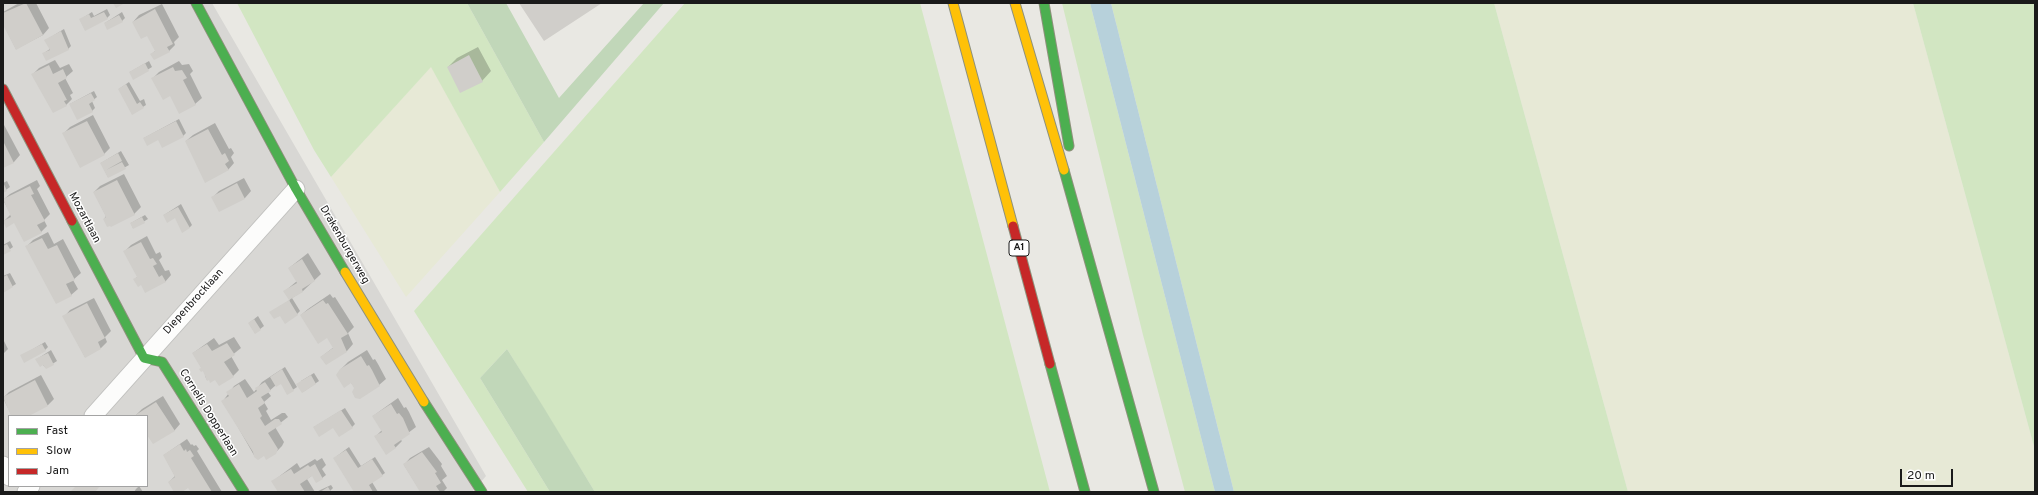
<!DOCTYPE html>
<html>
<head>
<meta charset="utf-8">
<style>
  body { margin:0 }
  #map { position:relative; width:2038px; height:495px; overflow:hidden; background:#e9e8e3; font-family:Overpass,sans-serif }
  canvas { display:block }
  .frame { position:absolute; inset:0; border:4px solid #1a1a1a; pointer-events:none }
  .legend { position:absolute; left:8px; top:415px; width:140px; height:72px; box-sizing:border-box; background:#fff; border:1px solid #a3a3a3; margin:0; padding:5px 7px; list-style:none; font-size:12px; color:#1a1a1a }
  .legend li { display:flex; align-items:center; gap:8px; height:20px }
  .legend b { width:20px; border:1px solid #a3a3a3 }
  .scale { position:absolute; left:1900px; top:469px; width:53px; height:18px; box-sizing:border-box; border:2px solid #1a1a1a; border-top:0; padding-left:5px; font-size:12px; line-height:14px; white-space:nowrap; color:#1a1a1a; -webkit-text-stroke:3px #fff; paint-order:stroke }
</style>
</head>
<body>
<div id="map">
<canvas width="2038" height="495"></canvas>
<div class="frame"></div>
<ul class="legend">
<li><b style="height:5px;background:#4caf50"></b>Fast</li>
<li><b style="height:5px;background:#ffc107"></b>Slow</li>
<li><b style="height:5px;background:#c62828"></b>Jam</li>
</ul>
<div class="scale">20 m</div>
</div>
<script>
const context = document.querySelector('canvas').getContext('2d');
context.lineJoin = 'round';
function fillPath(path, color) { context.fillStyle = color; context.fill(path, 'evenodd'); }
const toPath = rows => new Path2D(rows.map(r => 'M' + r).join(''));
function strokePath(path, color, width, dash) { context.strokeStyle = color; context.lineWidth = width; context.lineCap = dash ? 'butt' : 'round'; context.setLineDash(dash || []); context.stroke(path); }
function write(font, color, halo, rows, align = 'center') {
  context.font = font + ' Overpass,sans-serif'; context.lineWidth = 3; context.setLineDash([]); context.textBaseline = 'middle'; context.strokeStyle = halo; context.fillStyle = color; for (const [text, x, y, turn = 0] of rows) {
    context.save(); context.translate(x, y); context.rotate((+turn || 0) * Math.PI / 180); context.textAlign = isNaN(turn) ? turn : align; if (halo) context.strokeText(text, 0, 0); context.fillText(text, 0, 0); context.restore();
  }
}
const residential = toPath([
  [3,3,212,3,486,476,472,492,3,492],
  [9,416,147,416,147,486,9,486]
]);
const farmland = toPath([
  [1494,3,1913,3,2035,450,2035,492,1628,492],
  [431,66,500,192,406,297,331,177]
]);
const grass = toPath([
  [237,3,467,3,544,142,500,192,431,67,331,177,314,150],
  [685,3,920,3,1050,492,595,492,507,349,480,378,550,492,528,492,414,311],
  [1062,3,1090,3,1215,492,1185,492,1143,335],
  [1111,3,1494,3,1628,492,1234,492],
  [1913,3,2035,3,2035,450]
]);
const forest = toPath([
  [467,3,506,3,559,98,644,3,664,3,544,142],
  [507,349,544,408,595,492,550,492,480,378]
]);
const water = toPath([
  [1090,3,1111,3,1234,492,1215,492]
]);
const shadow = toPath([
  [19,3,36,3,49,28,43,35,16,49,3,23,3,12],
  [162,4,179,37,174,42,175,45,169,51,152,54,156,50,148,35,133,22,139,15],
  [107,9,110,15,107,18,81,19,92,12,94,16],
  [122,12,125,18,122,21,105,23],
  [64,29,71,46,68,49,44,53,50,49,46,40],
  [478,47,491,71,482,81,448,67,457,58],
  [55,60,60,68,69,64,73,71,65,78,73,93,70,95,72,99,66,105,33,74,39,68],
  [149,61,152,67,134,78,130,72],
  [179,61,182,65,189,64,193,71,190,74,202,98,195,104,170,95,153,78,159,72],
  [129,82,140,101,144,99,146,105,133,113,119,89],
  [94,91,97,97,92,101,95,108,92,111,70,104],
  [93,115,110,148,104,154,63,134,70,127],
  [179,119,186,133,183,136,144,138],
  [3,123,20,155,14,162,3,167],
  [215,123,229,149,231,148,234,153,231,157,234,163,228,170,186,141,193,135],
  [121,151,129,165,108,177,101,163],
  [124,174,141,207,134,214,111,226,104,219,106,216,94,192,100,186],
  [244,178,251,191,245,198,220,210,213,197,219,191],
  [37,180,40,186,37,189,50,214,44,220,47,226,41,232,15,222,4,221,11,214,3,200,10,194],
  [7,181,10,187,3,192,3,183],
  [181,204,192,225,189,228,176,217,164,215],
  [145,215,148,219,133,228,131,223],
  [48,232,54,244,63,239,81,273,73,280,78,289,71,295,27,246,33,240],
  [147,236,156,254,160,252,162,257,159,260,165,271,169,270,171,275,165,282,142,284,135,279,138,276,125,251,131,245],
  [10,241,13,247,3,254,3,245],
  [308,253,321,274,303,291,292,298,300,311,297,314,271,312,290,300,285,291,297,281,289,268],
  [10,273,16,284,3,292,3,276],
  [330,294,333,298,335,297,354,327,348,333,353,344,347,351,326,364,321,357,334,347,328,337,301,315,308,309],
  [94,298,111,331,105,337,107,342,101,348,85,357,64,317,70,310],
  [258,316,264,326,255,333,249,323],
  [234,337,241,348,231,356,239,370,233,376,207,380,205,376,206,375,193,353,214,338,219,345],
  [3,339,8,349,3,354],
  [45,342,48,347,45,350,21,356],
  [51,350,57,361,46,368,37,359],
  [367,350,373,360,375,359,378,364,386,379,379,385,355,388,341,369,348,362],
  [285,367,297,387,288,393,281,383,276,385,268,392,271,396,264,402,268,409,266,411,271,420,282,413,285,413,288,417,275,427,284,442,282,446,275,453,255,457,223,401,234,386,245,379,254,392,262,382],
  [314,373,319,381,303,392,301,381],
  [41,375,54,399,48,405,27,416,12,416,3,398,9,392],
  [163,396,180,424,174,431,147,433,147,416,136,415,142,409],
  [398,398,404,408,406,407,409,412,416,427,400,439,402,441,395,448,375,437,382,430,373,416],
  [345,408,355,424,352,427,314,427],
  [187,439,191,445,192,444,194,446,196,445,199,449,197,451,222,492,192,492,189,487,180,492,175,492,169,482,175,476,164,455],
  [349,447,361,466,375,457,385,473,372,482,378,492,355,492,337,456],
  [429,447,442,464,441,466,447,476,442,480,447,488,443,492,421,492,404,465,410,458],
  [322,458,326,465,322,469,326,475,317,482,316,473,307,479,315,492,280,492,273,481,297,463,300,468,315,459,317,461],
  [331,485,333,488,329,492,316,492],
  [139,486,143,492,134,492,136,489]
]);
const building = toPath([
  [26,3,43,35,16,50,3,25,3,13],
  [113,3,125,3,116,8],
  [519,3,602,3,544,41],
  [155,9,173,44,167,47,170,52,154,60,150,54,155,51,147,36,141,39,132,22],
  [104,12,108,19,85,31,79,19,89,14,91,18],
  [119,15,123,22,107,30,104,23],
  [61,31,69,50,46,61,42,53,50,50,44,40],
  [469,55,483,82,460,93,447,67],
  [145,63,149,71,133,80,129,72],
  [49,65,53,74,63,69,67,78,58,83,67,100,64,101,67,106,53,113,31,74],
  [173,67,175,71,182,70,187,78,183,80,196,105,179,114,170,96,163,100,151,78],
  [126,84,137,104,140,102,144,108,132,115,118,89],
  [91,93,95,100,89,104,93,112,77,120,69,104],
  [87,121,105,155,80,168,62,133],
  [176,121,184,137,162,148,158,140,147,146,143,138],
  [208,129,222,155,225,153,229,161,225,164,229,170,205,183,185,141],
  [3,141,14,163,3,168],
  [118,153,122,161,106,170,122,162,126,169,108,178,100,163],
  [117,180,135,215,111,227,110,226,107,227,103,219,106,217,93,192],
  [3,182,7,191,3,193],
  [237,183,245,199,219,212,211,197],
  [30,186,34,194,31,195,45,221,37,225,42,233,24,242,14,223,6,228,3,221,11,217,3,199],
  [178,207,190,228,182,233,175,218,167,223,163,215],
  [142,217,145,223,133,229,130,223],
  [42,238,48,249,57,245,75,280,66,284,72,296,56,304,25,246],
  [141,242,150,259,153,258,157,264,153,266,159,277,162,275,166,282,145,293,141,285,138,287,133,279,137,277,123,251],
  [7,244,11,251,3,255,3,246],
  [302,259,315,281,302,289,303,292,289,300,283,291,297,283,288,268],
  [7,275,13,287,3,293,3,277],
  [289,300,298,315,285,324,280,316,274,319,269,312],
  [323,300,326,304,328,303,348,334,341,338,347,352,326,365,320,357,333,348,327,338,318,344,300,315],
  [87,303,105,338,98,342,101,349,85,358,62,316],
  [254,319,261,330,255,334,248,323],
  [227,343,235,355,224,362,234,377,219,386,215,380,210,383,209,380,207,381,203,371,201,372,199,369,201,368,192,353,207,344,212,351],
  [42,344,46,351,24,363,20,355],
  [48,353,54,365,46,369,43,365,40,367,35,359],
  [361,356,367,366,369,365,372,370,380,386,360,399,355,398,352,392,354,388,351,383,344,388,336,375,340,369],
  [282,369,294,391,287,395,281,384,276,387,270,377],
  [311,375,316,384,302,393,296,384],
  [35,380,48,406,29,416,11,416,3,397],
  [265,382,271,391,261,397,265,403,258,408,262,416,260,418,265,426,275,419,279,419,282,424,268,433,278,449,276,454,266,460,264,456,258,460,254,457,253,452,221,401,229,396,226,392,239,384,247,398,257,391,255,388],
  [156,402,175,431,153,444,147,435,147,416,134,416],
  [391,404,397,414,399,413,403,418,410,434,394,445,396,448,386,455,374,436,382,432,372,416],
  [341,410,353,428,339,437,333,428,319,437,313,427],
  [180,444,184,451,186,449,187,452,190,450,194,456,191,458,212,492,191,492,188,488,182,492,174,492,168,482,175,477,163,455],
  [346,450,358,468,372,459,378,468,383,476,369,485,373,492,354,492,346,479,333,458],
  [422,452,437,472,435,473,441,483,436,486,440,492,420,492,403,464],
  [315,464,323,479,316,483,312,476,300,484,305,492,278,492,271,481,291,469,294,474,308,465,310,467],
  [76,486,100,486,95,492,70,492],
  [328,487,331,492,320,492]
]);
const street = toPath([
  [93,416,296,189],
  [3,465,9,477],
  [26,492,31,486]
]);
const fast = toPath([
  [196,3,296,189,345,272],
  [1044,3,1069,146],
  [1064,170,1154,492],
  [72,221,144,358,162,362,244,492],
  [1050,364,1085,492],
  [424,402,482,492]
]);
const slow = toPath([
  [953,3,1013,226],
  [1015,3,1064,170],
  [345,272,424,402]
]);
const jam = toPath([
  [3,89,72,221],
  [1013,226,1050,364]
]);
const shields = [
  [1019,248,20]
];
const shieldNames = [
  ["A1",1019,248]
];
const streetNames = [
  ["Mozartlaan",84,218,62],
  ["Drakenburgerweg",344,245,60],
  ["Diepenbrocklaan",194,302,-48],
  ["Cornelis Dopperlaan",208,413,58]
];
fillPath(residential, '#d8d7d4');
fillPath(farmland, '#e7e9d6');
fillPath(grass, '#d2e6c2');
fillPath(forest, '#c1d7b9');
fillPath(water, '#b7d1db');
fillPath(shadow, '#0003');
fillPath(building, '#d0ceca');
strokePath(street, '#c1c1bf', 19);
strokePath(fast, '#8e917c', 11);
strokePath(slow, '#8e917c', 11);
strokePath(jam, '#8e917c', 11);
strokePath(street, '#fcfcfb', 17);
strokePath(fast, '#4caf50', 9);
strokePath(slow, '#ffc107', 9);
strokePath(jam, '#c62828', 9);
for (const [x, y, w] of shields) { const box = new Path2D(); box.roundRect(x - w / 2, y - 8, w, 16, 3); context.fillStyle = '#fff'; context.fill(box); strokePath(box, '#1a1a1a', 1); }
write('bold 10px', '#1a1a1a', null, shieldNames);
write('11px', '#1a1a1a', '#fff', streetNames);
</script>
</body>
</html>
